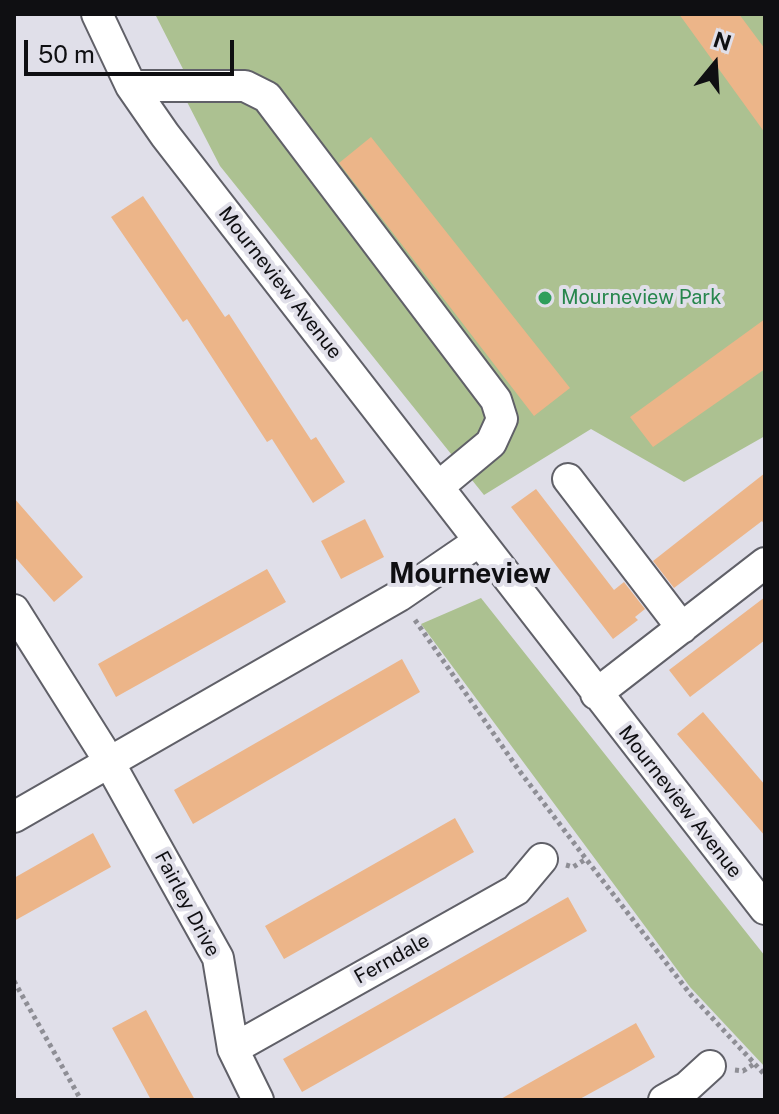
<!DOCTYPE html>
<html>
<head>
<meta charset="utf-8">
<style>
  body { margin:0 }
  #map { position:relative; width:779px; height:1114px; overflow:hidden; background:#e0dfe9; font-family:"Public Sans",sans-serif }
  canvas { display:block }
  .frame { position:absolute; inset:0; border:16px solid #0f0f12; pointer-events:none }
  .north { position:absolute; left:675px; top:24px; width:80px; height:80px; -webkit-text-stroke:6px #e0dfe9; paint-order:stroke; rotate:18deg; font-size:22px; font-weight:700; line-height:32px; text-align:center; color:#0f0f12 }
  .north::after { content:''; display:block; margin:auto; width:28px; height:36px; background:#0f0f12; clip-path:polygon(50% 0,100% 100%,50% 72%,0 100%) }
  .scale { position:absolute; left:24px; top:40px; width:210px; height:36px; box-sizing:border-box; border:4px solid #0f0f12; border-top:0; padding-left:10px; font-size:24px; line-height:28px; white-space:nowrap; color:#0f0f12; -webkit-text-stroke:6px #e0dfe9; paint-order:stroke }
</style>
</head>
<body>
<div id="map">
<canvas width="779" height="1114"></canvas>
<div class="frame"></div>
<div class="north">N</div>
<div class="scale">50 m</div>
</div>
<script>
const context = document.querySelector('canvas').getContext('2d');
context.lineJoin = 'round';
function fillPath(path, color) { context.fillStyle = color; context.fill(path, 'evenodd'); }
const toPath = rows => new Path2D(rows.map(r => 'M' + r).join(''));
function strokePath(path, color, width, dash) { context.strokeStyle = color; context.lineWidth = width; context.lineCap = dash ? 'butt' : 'round'; context.setLineDash(dash || []); context.stroke(path); }
function write(font, color, halo, rows, align = 'center') {
  context.font = font + ' "Public Sans",sans-serif'; context.lineWidth = 8; context.setLineDash([]); context.textBaseline = 'middle'; context.strokeStyle = halo; context.fillStyle = color; for (const [text, x, y, turn = 0] of rows) {
    context.save(); context.translate(x, y); context.rotate((+turn || 0) * Math.PI / 180); context.textAlign = isNaN(turn) ? turn : align; if (halo) context.strokeText(text, 0, 0); context.fillText(text, 0, 0); context.restore();
  }
}
const green = toPath([
  [155,14,764,14,765,436,684,482,591,429,484,495,220,166,185,98,184,71],
  [481,598,765,956,765,1067,690,987,421,624]
]);
const building = toPath([
  [679,14,739,14,765,49,765,133],
  [371,137,570,388,534,416,339,163],
  [143,196,225,317,229,314,311,440,316,437,345,482,313,503,272,439,267,442,187,319,183,322,111,217],
  [765,319,765,369,653,447,630,417],
  [765,473,765,526,762,521,674,588,653,561],
  [536,489,614,590,624,582,645,609,635,617,638,620,613,639,511,507],
  [14,498,83,577,54,602,14,556],
  [365,519,384,557,341,579,321,541],
  [267,569,286,602,116,697,98,664],
  [765,597,765,640,690,697,669,670],
  [402,659,420,692,193,824,174,790],
  [703,712,765,785,765,836,677,734],
  [455,818,474,852,284,959,265,926],
  [93,833,111,867,14,921,14,878],
  [568,897,587,931,302,1092,283,1059],
  [146,1010,179,1071,195,1100,151,1100,129,1059,112,1028],
  [636,1023,655,1057,629,1072,578,1100,499,1100]
]);
const path = toPath([
  [415,620,518,769,586,859,691,995,765,1075],
  [566,865,573,867,586,859],
  [14,981,81,1100],
  [735,1070,743,1071,754,1064]
]);
const minor = toPath([
  [97,14,131,86,165,135,765,909],
  [131,86,245,86,267,97,496,400,502,419,491,443,438,487],
  [568,479,682,628],
  [14,610,101,748,218,958,233,1049,258,1100],
  [596,694,765,563],
  [14,817,399,596,478,542],
  [233,1049,516,890,542,859],
  [664,1100,687,1087,710,1066]
]);
const markers = [
  [545,298,8,"#2e9e5b"]
];
const streetNames = [
  ["Mourneview Avenue",280,283,52],
  ["Mourneview Avenue",680,802,52],
  ["Fairley Drive",187,904,62],
  ["Ferndale",392,959,-29]
];
const leisureNames = [
  ["Mourneview Park",561,298]
];
const districtNames = [
  ["Mourneview",470,574]
];
fillPath(green, '#acc191');
fillPath(building, '#ecb589');
strokePath(minor, '#606068', 34);
strokePath(path, '#8e8e95', 5, [4, 4]);
strokePath(minor, '#fff', 30);
for (const [x, y, r, color] of markers) { const dot = new Path2D(); dot.arc(x, y, r, 0, 2 * Math.PI); context.fillStyle = color; context.fill(dot); strokePath(dot, '#e0dfe9', 3); }
write('20px', '#0f0f12', '#e0dfe9', streetNames);
write('20px', '#27864d', '#e0dfe9', leisureNames, 'left');
write('bold 28px', '#0f0f12', '#e0dfe9', districtNames);
</script>
</body>
</html>
